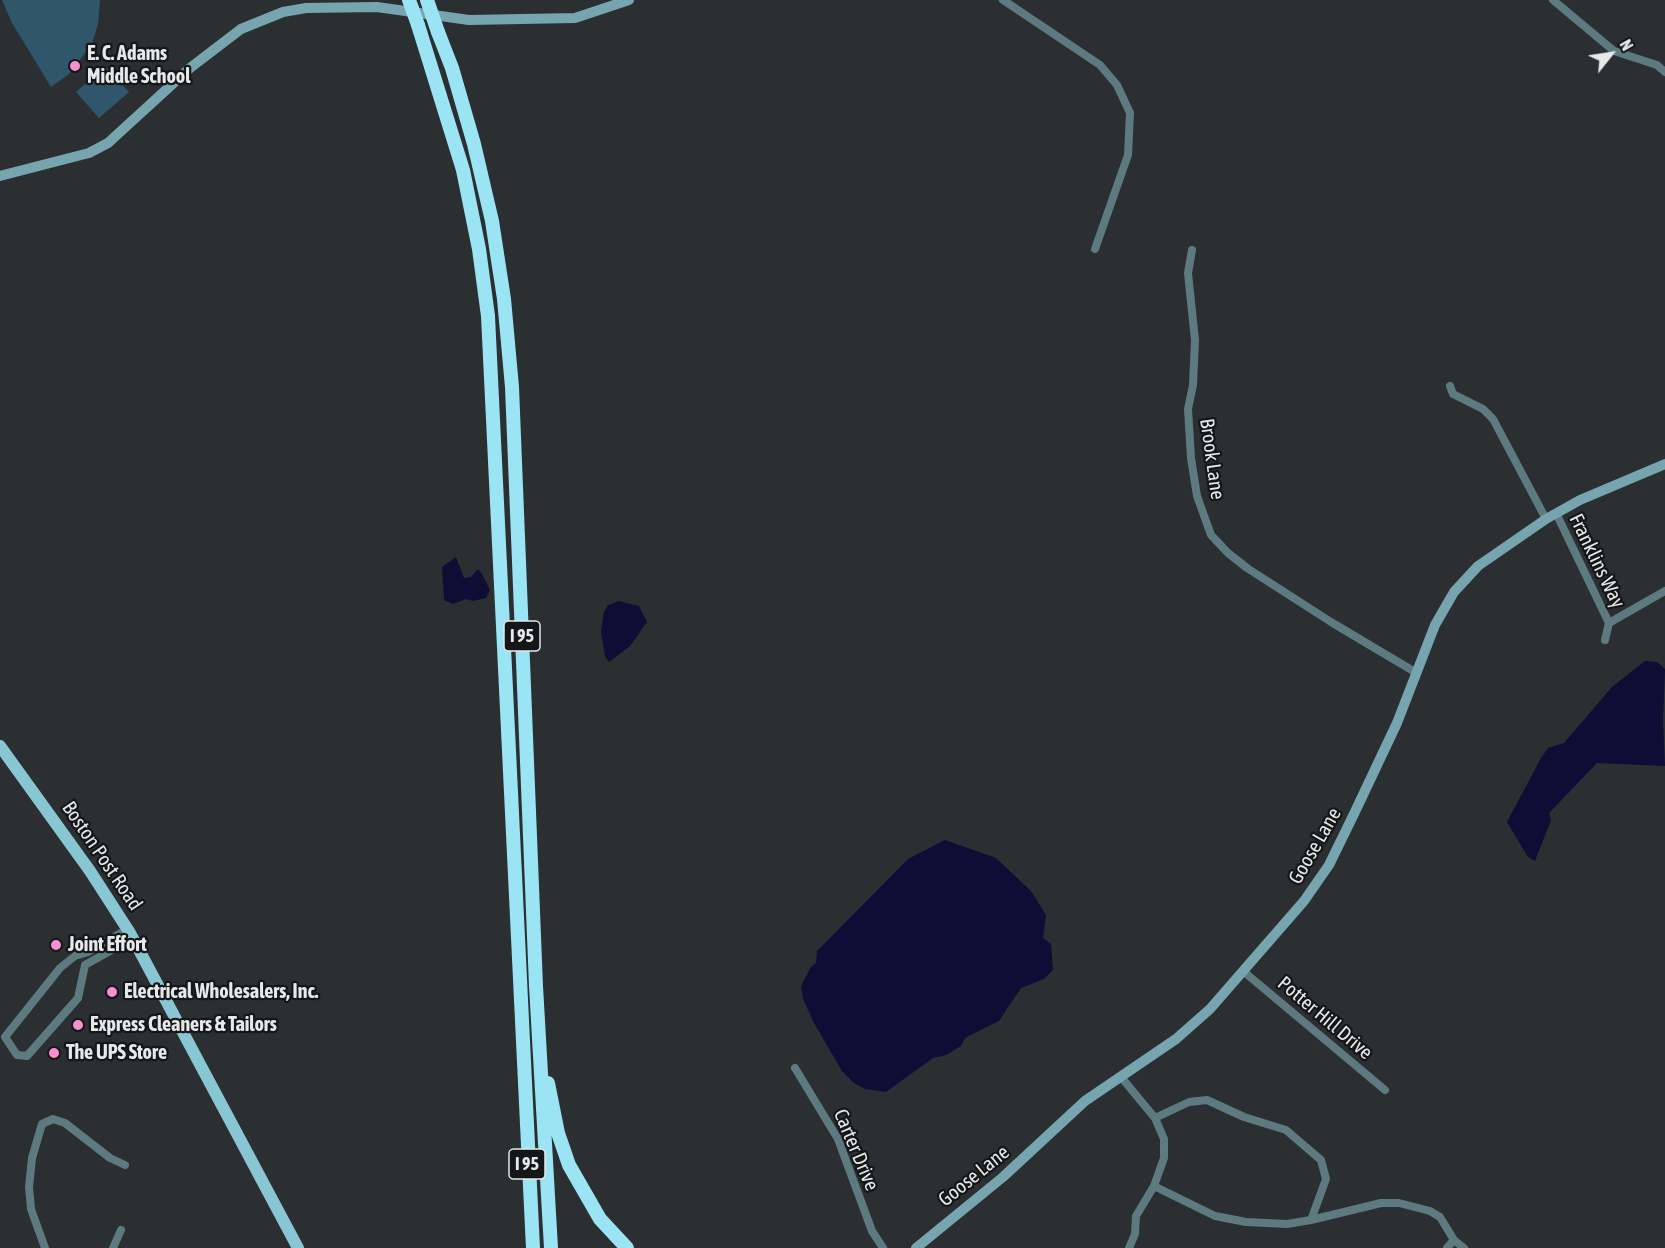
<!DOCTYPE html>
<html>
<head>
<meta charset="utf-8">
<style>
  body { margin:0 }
  #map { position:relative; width:1665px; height:1248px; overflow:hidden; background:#2b2f31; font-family:"Asap Condensed",sans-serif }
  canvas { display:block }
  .north { position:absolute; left:1581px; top:24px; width:60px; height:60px; -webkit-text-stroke:4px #151618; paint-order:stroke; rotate:60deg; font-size:16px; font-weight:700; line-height:24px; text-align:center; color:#e6e8ea }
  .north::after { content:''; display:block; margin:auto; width:21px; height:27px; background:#e6e8ea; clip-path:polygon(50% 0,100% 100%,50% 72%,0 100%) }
</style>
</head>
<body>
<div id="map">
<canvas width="1665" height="1248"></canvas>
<div class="north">N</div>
</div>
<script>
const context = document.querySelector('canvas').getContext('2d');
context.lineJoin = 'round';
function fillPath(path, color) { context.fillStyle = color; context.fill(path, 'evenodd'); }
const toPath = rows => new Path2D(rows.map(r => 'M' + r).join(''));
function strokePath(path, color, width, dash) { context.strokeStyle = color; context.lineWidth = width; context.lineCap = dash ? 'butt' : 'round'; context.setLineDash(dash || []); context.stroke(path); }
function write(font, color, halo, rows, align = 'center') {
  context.font = font + ' "Asap Condensed",sans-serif'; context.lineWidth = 4.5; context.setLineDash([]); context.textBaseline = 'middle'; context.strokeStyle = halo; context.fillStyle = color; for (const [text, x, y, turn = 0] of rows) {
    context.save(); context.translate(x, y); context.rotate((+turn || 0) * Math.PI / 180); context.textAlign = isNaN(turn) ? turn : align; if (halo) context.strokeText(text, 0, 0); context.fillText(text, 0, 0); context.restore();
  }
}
const green = toPath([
  [2,0,100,0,98,24,92,44,69,74,51,87,12,23],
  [105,66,129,92,99,118,76,92]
]);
const water = toPath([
  [456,557,464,578,471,577,478,569,482,574,490,590,486,598,473,601,466,599,453,604,444,600,442,567],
  [619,601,639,606,647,622,630,646,609,662,605,656,601,632,604,612,608,605],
  [1645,661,1657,662,1665,669,1663,720,1665,766,1597,763,1549,813,1551,820,1535,861,1528,857,1507,822,1541,758,1548,748,1564,743,1612,687],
  [945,840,996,858,1031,891,1046,915,1043,938,1051,944,1053,970,1044,979,1021,988,999,1021,965,1038,961,1046,946,1055,933,1058,886,1092,865,1089,854,1083,842,1071,814,1023,803,999,801,986,811,967,816,963,817,951,826,942,908,859]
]);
const street = toPath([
  [1003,0,1100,65,1117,85,1130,113,1128,155,1095,249],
  [1553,0,1614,51,1657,65,1665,72],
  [1192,250,1188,273,1195,340,1193,385,1188,409,1191,458,1197,496,1211,535,1228,553,1247,568,1331,622,1415,672],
  [1450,386,1453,394,1483,409,1493,419,1546,519],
  [1556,513,1609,623,1665,591],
  [1605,640,1609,623],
  [121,933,130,933,126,942,85,965,78,998,27,1056,17,1055,5,1037,60,968,75,956,88,952,121,933],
  [1243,971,1385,1090],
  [795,1068,838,1139,872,1231,883,1248],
  [1121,1077,1155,1118,1164,1139,1164,1158,1154,1186,1136,1216,1135,1234,1129,1248],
  [1154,1186,1215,1216,1246,1222,1287,1224,1311,1220,1326,1179,1321,1160,1286,1130,1244,1117,1207,1100,1189,1102,1155,1118],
  [1311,1220,1381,1203,1399,1203,1430,1211,1440,1217,1454,1240,1464,1248],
  [45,1248,31,1209,29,1187,32,1158,42,1124,53,1119,65,1123,110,1158,125,1165],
  [113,1248,121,1230],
  [1447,1248,1454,1240]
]);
const secondary = toPath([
  [0,176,89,153,108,143,190,68,241,29,283,12,306,8,377,7,469,20,575,18,629,0],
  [916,1248,1003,1177,1085,1101,1176,1039,1210,1009,1304,901,1329,865,1353,816,1397,723,1435,625,1454,592,1478,566,1546,519,1580,500,1665,464]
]);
const primary = toPath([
  [0,746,90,871,130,933,298,1248]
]);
const highway = toPath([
  [418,25,463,170,479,249,488,316,533,1248],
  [438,32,452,68,474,144,492,221,504,299,512,387,536,986,551,1248],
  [548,1083,558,1133,569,1165,600,1219,627,1248]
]);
const highwayBridge = toPath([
  [409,0,418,25],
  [427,0,438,32]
]);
const markers = [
  [75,66,6,"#f690cf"],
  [56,945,6,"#f690cf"],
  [112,992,6,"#f690cf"],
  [78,1025,6,"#f690cf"],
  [54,1053,6,"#f690cf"]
];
const shields = [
  [522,636,36],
  [527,1164,36]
];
const shieldNames = [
  ["I 95",522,636],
  ["I 95",527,1164]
];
const poiNames = [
  ["E. C. Adams",87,54],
  ["Middle School",87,77],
  ["Joint Effort",68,945],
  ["Electrical Wholesalers, Inc.",124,992],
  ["Express Cleaners & Tailors",90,1025],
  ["The UPS Store",66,1053]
];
const streetNames = [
  ["Brook Lane",1212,459,82],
  ["Franklins Way",1597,561,64],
  ["Goose Lane",1315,846,-60],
  ["Boston Post Road",102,856,56],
  ["Potter Hill Drive",1325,1018,40],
  ["Carter Drive",856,1150,67],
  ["Goose Lane",974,1176,-39]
];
fillPath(green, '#30566b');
fillPath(water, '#0e0d35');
strokePath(street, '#5d7a80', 8);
strokePath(secondary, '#76a5af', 10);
strokePath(primary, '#89c6d3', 12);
strokePath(highway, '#9ae4f4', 14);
strokePath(highwayBridge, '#9ae4f4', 14);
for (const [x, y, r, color] of markers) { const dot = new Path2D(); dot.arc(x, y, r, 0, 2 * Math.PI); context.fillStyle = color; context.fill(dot); strokePath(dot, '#151618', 2); }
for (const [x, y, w] of shields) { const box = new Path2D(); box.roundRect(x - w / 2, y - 15, w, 30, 4.5); context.fillStyle = '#151618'; context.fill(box); strokePath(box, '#e6e8ea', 1.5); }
write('bold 18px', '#e6e8ea', null, shieldNames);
write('bold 20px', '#e6e8ea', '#151618', poiNames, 'left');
write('20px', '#e6e8ea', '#151618', streetNames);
</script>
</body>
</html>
